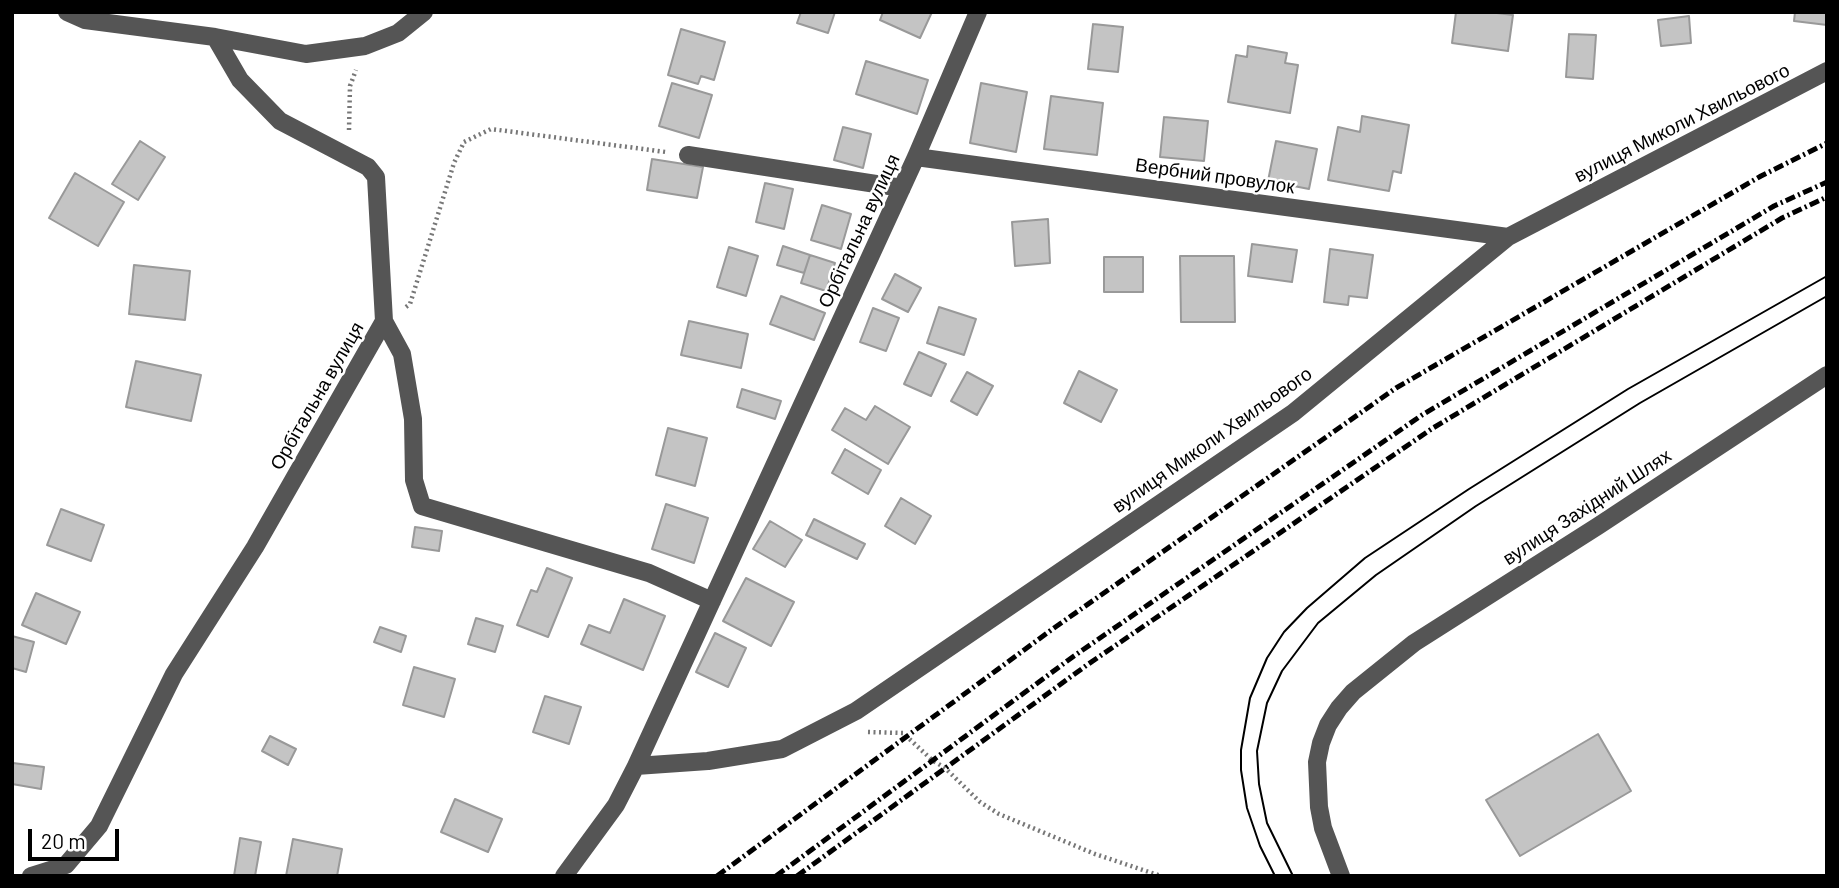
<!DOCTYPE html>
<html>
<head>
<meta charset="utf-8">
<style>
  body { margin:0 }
  #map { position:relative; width:1839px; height:888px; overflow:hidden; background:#fff; font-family:Barlow,sans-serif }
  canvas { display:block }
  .frame { position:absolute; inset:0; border:14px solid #000; pointer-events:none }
  .scale { position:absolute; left:28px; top:829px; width:91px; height:32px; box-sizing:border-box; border:4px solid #000; border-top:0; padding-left:9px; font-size:21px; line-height:24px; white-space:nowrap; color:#000; -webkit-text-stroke:5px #fff; paint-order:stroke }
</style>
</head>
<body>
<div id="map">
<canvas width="1839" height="888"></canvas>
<div class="frame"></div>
<div class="scale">20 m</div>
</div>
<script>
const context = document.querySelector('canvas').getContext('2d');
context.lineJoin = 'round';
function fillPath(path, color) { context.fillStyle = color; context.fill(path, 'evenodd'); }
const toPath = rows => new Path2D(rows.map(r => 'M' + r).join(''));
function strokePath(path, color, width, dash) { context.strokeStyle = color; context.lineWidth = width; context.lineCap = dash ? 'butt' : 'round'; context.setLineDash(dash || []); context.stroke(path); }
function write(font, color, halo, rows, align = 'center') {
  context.font = font + ' Barlow,sans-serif'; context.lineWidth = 5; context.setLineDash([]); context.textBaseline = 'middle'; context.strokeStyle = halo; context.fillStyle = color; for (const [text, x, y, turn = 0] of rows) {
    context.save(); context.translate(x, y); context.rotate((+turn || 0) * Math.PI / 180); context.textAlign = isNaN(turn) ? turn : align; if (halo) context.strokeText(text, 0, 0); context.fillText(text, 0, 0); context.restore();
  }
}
const building = toPath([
  [801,12,835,12,828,33,797,23,801,12],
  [883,12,932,12,920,38,880,20,883,12],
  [1456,12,1489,12,1513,15,1508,51,1452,43,1456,12],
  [1795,12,1827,12,1827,25,1794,21,1795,12],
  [1689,16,1691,43,1661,46,1658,20,1689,16],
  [1093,24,1123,27,1118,72,1088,69,1093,24],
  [681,29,725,42,714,80,701,76,698,84,668,75,681,29],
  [1569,34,1596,35,1593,79,1566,77,1569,34],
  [1248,46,1287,53,1285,63,1298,65,1290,113,1228,102,1236,55,1247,57,1248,46],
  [866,61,928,80,917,114,856,94,866,61],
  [672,83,712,95,699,138,659,126,672,83],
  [981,83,1027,92,1016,152,970,143,981,83],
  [1051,96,1103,103,1097,155,1044,149,1051,96],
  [1362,116,1409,125,1401,173,1393,171,1389,191,1328,180,1338,127,1360,132,1362,116],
  [1164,117,1208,121,1204,161,1160,157,1164,117],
  [843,127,871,134,863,168,834,160,843,127],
  [140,141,165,157,138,200,112,184,140,141],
  [1276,141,1317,149,1309,189,1268,181,1276,141],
  [652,159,703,167,697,198,647,190,652,159],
  [75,173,124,202,98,246,49,218,75,173],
  [765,183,793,189,784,229,756,222,765,183],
  [822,205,851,214,841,249,811,240,822,205],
  [1048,219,1050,263,1015,266,1012,222,1048,219],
  [1252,244,1297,250,1292,282,1248,276,1252,244],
  [783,246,810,255,804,273,777,265,783,246],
  [729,247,758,256,746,296,717,287,729,247],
  [1330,249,1373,255,1367,298,1349,296,1348,305,1324,302,1330,249],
  [810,255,835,263,826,291,801,283,810,255],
  [1180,256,1234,256,1235,322,1181,322,1180,256],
  [1104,257,1143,257,1143,292,1104,292,1104,257],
  [134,265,190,271,185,320,129,314,134,265],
  [895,274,921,288,908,312,882,299,895,274],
  [781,296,825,313,814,340,770,324,781,296],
  [939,307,976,319,964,355,927,343,939,307],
  [873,308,899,318,886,351,860,342,873,308],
  [689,321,748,334,741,368,681,355,689,321],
  [919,352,946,364,931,396,904,384,919,352],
  [136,361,201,375,191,421,126,407,136,361],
  [1079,371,1117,390,1101,422,1064,403,1079,371],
  [967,372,993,386,977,415,951,401,967,372],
  [742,389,781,401,775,419,737,407,742,389],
  [875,406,910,427,888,464,832,430,845,408,866,420,875,406],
  [668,428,707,438,695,486,656,475,668,428],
  [845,449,881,470,868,494,832,473,845,449],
  [901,498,931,516,915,544,885,526,901,498],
  [666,504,708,518,694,563,652,549,666,504],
  [61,509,104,525,91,561,47,545,61,509],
  [814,519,865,544,857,559,806,535,814,519],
  [770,521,802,540,785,567,753,549,770,521],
  [415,527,442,531,439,551,412,547,415,527],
  [547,568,572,578,548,637,517,625,531,590,537,592,547,568],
  [746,578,794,602,771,646,723,621,746,578],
  [36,593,80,612,66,644,22,625,36,593],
  [624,599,665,616,643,670,581,644,589,625,610,633,624,599],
  [476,618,503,626,495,652,468,644,476,618],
  [380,627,406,636,401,652,374,642,380,627],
  [715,633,746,648,728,687,696,672,715,633],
  [12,636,34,642,26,672,12,668,12,636],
  [414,667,455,679,444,717,403,705,414,667],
  [545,696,581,707,569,744,533,732,545,696],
  [1598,734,1631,791,1520,856,1486,800,1598,734],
  [270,736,296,749,288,765,262,751,270,736],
  [13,763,44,767,41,789,12,784,13,763],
  [455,799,502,819,488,852,441,832,455,799],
  [240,838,261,842,255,876,234,876,240,838],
  [293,839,342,849,337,876,286,876,293,839]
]);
const path = toPath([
  [349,130,350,86,356,70],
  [406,307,410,304,454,163,464,142,491,129,666,152],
  [868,732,903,733,932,760,945,768,980,802,999,814,1095,854,1161,876]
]);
const minor = toPath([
  [67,12,85,20,215,37,306,54,365,46,398,33,424,12],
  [688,155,902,188],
  [916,157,1508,237],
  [384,321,402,354,413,419,414,480,422,506,649,573,712,601],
  [636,766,708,761,782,749,856,711,1293,413,1508,237,1827,71],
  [31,876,66,865,99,826,174,674,255,547,384,321,376,177,368,167,280,121,240,80,215,37],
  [564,876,616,805,636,766,916,157,978,12],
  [1341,876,1323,828,1319,807,1317,762,1321,743,1328,725,1339,708,1353,692,1414,643,1598,526,1827,375]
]);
const tram = toPath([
  [1275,876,1260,846,1247,808,1241,770,1241,750,1250,698,1267,658,1284,632,1307,608,1365,558,1469,489,1628,389,1827,276],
  [1293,876,1267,823,1259,784,1257,751,1267,703,1282,671,1318,623,1376,575,1476,506,1640,403,1827,296]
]);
const rail = toPath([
  [717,876,1054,628,1396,388,1761,176,1827,143],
  [776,876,1074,656,1422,415,1774,206,1827,182],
  [797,876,1087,665,1433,428,1782,218,1827,197]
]);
const streetNames = [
  ["вулиця Миколи Хвильового",1682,123,-27],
  ["Вербний провулок",1215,176,8],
  ["Орбітальна вулиця",859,231,-65],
  ["Орбітальна вулиця",317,396,-60],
  ["вулиця Миколи Хвильового",1212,440,-35],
  ["вулиця Західний Шлях",1587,507,-33]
];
fillPath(building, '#c4c4c4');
strokePath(building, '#999', 2);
strokePath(path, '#777', 4.5, [2, 3.5]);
strokePath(minor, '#555', 18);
strokePath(tram, '#000', 2);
strokePath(rail, '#000', 5, [10, 3.5, 2, 3.5]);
write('19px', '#000', '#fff', streetNames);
</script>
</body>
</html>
